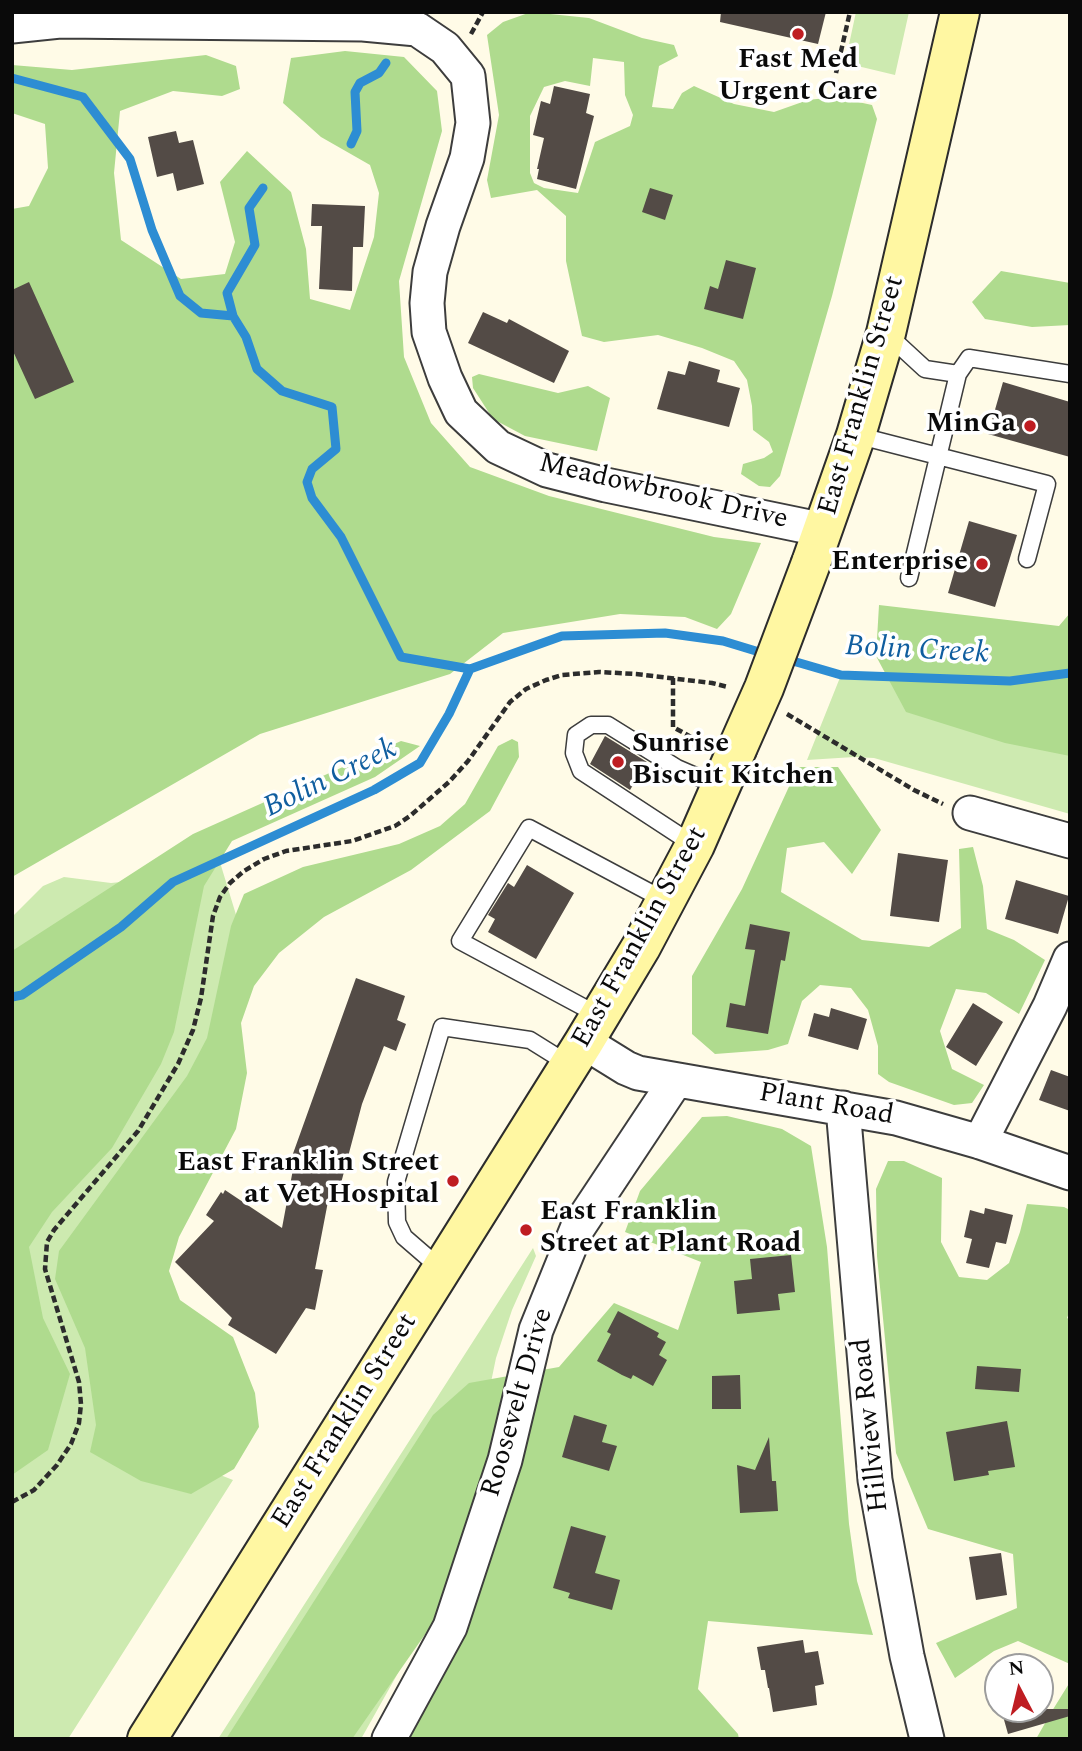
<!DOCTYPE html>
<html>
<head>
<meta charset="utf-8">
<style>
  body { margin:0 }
  #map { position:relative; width:1082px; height:1751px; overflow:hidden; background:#fffbe7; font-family:Spectral,serif }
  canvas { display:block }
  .frame { position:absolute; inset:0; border:14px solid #0a0a0a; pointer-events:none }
  .north { position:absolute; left:984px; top:1653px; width:70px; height:70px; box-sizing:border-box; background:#fff; border:2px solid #9d9d9d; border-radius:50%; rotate:353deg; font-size:19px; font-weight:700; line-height:28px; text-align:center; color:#0a0a0a }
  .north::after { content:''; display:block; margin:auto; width:24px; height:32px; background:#bf1d22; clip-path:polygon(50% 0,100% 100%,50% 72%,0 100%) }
</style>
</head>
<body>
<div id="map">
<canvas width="1082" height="1751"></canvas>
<div class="frame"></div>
<div class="north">N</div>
</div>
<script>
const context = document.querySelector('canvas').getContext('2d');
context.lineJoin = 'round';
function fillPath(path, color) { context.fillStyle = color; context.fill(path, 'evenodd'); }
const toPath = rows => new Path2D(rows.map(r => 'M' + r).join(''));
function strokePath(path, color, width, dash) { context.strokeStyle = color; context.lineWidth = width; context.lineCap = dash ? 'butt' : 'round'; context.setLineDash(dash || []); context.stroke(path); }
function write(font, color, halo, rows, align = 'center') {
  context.font = font + ' Spectral,serif'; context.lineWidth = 7; context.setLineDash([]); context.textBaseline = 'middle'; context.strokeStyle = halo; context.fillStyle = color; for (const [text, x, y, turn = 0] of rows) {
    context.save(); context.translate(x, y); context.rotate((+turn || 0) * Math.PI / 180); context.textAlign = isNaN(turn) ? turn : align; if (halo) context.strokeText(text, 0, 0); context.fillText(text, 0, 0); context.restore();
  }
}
const green = toPath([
  [856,12,909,12,895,75,845,63],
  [1070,673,1070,814,874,758,854,757,807,760,841,675,1010,681],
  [219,859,237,918,211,1054,106,1430,233,1480,68,1739,12,1739,12,917,43,886,64,877,111,883,170,877],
  [533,1248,536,1256,512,1310,496,1358,473,1469,433,1596,398,1673,361,1739,218,1739]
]);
const forest = toPath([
  [531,12,589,18,642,38,674,45,678,56,659,66,652,107,673,109,682,93,694,86,734,104,774,112,808,100,835,97,872,105,877,119,832,296,780,476,770,487,759,486,741,474,743,464,764,458,773,452,769,442,753,430,752,406,747,380,734,361,702,348,658,335,604,342,582,336,566,261,566,216,537,190,491,198,487,180,499,115,487,35,503,22],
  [593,58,624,62,625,95,633,115,630,126,595,142,578,193,544,188,534,183,530,173,530,116,544,87,565,81,590,86],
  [345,51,404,57,437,91,442,131,399,281,404,357,431,423,470,467,549,496,714,537,761,543,731,614,717,629,685,617,620,614,503,633,450,674,260,734,12,877,12,209,29,206,48,168,45,124,12,113,12,65,72,70,206,55,236,66,240,89,222,96,173,91,120,111,114,173,121,240,181,279,225,274,235,242,220,182,247,151,291,192,306,249,310,299,350,310,374,237,379,193,370,165,321,137,283,103,291,58],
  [1001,271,1070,283,1070,325,1032,327,985,319,972,302],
  [479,374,558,393,588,386,610,398,597,451,525,436,493,419,473,388,472,377],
  [879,605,1059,626,1070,613,1070,756,1005,743,906,712,876,656],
  [512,739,518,742,519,757,490,811,411,870,324,917,279,953,254,986,241,1023,247,1073,236,1129,179,1237,169,1271,180,1300,233,1337,255,1393,259,1427,234,1469,191,1494,141,1481,90,1452,96,1425,85,1348,55,1279,59,1251,187,1076,207,1038,231,926,244,894,303,867,399,844,440,826,465,804,498,746],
  [401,741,420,746,375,777,232,841,204,886,174,1032,161,1064,112,1148,52,1212,29,1247,43,1318,70,1374,48,1450,12,1475,12,951,193,834],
  [798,767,838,767,881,830,852,874,824,842,787,848,781,892,862,940,929,947,961,928,959,849,973,847,983,886,987,929,1014,940,1045,960,1019,1014,986,993,956,989,940,1031,952,1069,984,1085,972,1103,954,1105,889,1082,878,1074,878,1046,868,1010,851,988,820,985,802,1001,788,1044,768,1050,715,1054,692,1034,692,976,742,889],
  [727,1116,782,1129,811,1146,827,1247,849,1524,857,1581,873,1635,708,1621,698,1689,738,1734,739,1739,410,1739,452,1645,433,1623,352,1739,226,1739,433,1415,469,1383,559,1367,614,1303,678,1330,701,1262,625,1232,640,1191,702,1117],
  [888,1161,904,1161,942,1178,941,1242,959,1277,987,1280,1009,1263,1020,1232,1027,1204,1064,1207,1070,1210,1070,1310,1067,1318,1070,1320,1070,1664,1018,1641,994,1651,955,1678,936,1643,1017,1608,1013,1554,928,1529,896,1453,877,1256,876,1189],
  [1070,1682,1070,1739,1036,1739,1052,1711]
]);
const stream = toPath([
  [12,78,83,97,130,159,152,230,180,296,201,313,233,316],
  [351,144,357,131,355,92,360,83,379,73,386,63],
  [263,188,249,208,255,245,227,293,233,316,246,337,257,369,282,391,332,407,336,449,312,469,307,482,312,498,341,537,401,657,470,669],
  [786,659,841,675,1010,681,1070,673],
  [12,997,22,995,121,927,173,882,374,790,420,763,449,714,470,669,562,636,665,633,723,641,769,655]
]);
const building = toPath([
  [721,12,826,12,818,44,720,22],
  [554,86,590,94,586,113,594,116,576,189,537,179,539,169,537,169,544,138,533,135,541,101,550,104],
  [176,131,179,143,193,140,204,184,177,191,173,173,157,177,148,137],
  [650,188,673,195,665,220,642,212],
  [312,204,365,206,363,247,353,247,352,291,319,289,322,226,311,226],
  [726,260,756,268,743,319,704,309,710,286,718,289],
  [29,282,74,382,35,399,12,349,12,290],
  [483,312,507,323,509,319,569,351,554,383,468,343],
  [689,361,720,370,717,382,740,388,729,427,657,409,668,371,685,375],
  [1003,382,1070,402,1070,457,988,434],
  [969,521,1017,535,995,607,948,593],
  [605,736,647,762,630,790,590,764],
  [898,853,948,860,939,922,890,916],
  [527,865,574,893,536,959,488,932,495,919,488,915,508,883,514,887],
  [1016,880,1069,896,1058,934,1005,919],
  [750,924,790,932,785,961,781,960,768,1034,726,1027,730,1003,745,1006,755,950,745,949],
  [356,978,405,996,397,1020,406,1024,396,1051,384,1046,362,1104,340,1187,331,1186,315,1269,323,1270,315,1310,306,1308,276,1354,228,1325,232,1318,175,1262,214,1221,206,1215,221,1192,223,1194,225,1190,282,1228,294,1164,290,1162],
  [973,1003,1003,1022,976,1066,946,1047],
  [831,1008,867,1019,858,1050,808,1036,814,1013,829,1017],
  [1051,1070,1070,1077,1070,1111,1039,1100],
  [985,1208,1013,1215,1006,1244,996,1242,989,1268,966,1263,972,1239,964,1237,970,1210,984,1214],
  [791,1255,795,1292,778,1294,780,1310,737,1314,734,1281,752,1279,750,1259],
  [618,1311,659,1333,657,1337,666,1342,659,1355,667,1360,653,1386,633,1375,631,1379,622,1375,597,1361,611,1334,607,1332],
  [977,1366,1021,1369,1019,1392,975,1389],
  [740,1375,741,1409,712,1409,712,1376],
  [574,1415,607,1425,602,1442,617,1446,609,1471,562,1457],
  [1007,1421,1015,1467,988,1471,989,1475,954,1481,946,1432],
  [769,1437,772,1481,776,1481,778,1511,740,1513,737,1465,755,1470],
  [571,1526,606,1536,595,1573,620,1580,612,1610,568,1598,570,1593,553,1588],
  [1001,1553,1007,1595,976,1600,969,1557],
  [803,1640,805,1653,818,1651,824,1684,815,1686,817,1705,773,1712,769,1688,768,1688,765,1670,761,1670,757,1647],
  [1001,1709,1070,1709,1070,1716,1008,1734]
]);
const path = toPath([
  [471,34,483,12],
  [836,73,850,12],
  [673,678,673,727,693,738],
  [787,714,914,790,943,804],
  [12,1502,34,1490,57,1465,71,1444,79,1423,81,1404,79,1382,45,1269,47,1242,54,1230,138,1131,178,1064,193,1030,201,998,213,916,220,897,230,883,244,871,264,859,286,851,352,841,395,826,410,816,449,782,468,761,510,702,526,689,546,680,562,675,599,672,636,674,712,683,728,687]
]);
const service = toPath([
  [887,334,925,369,958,374],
  [856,435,1047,484,1027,559],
  [909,578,958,374,969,358,1070,374],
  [694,845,581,771,574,753,576,735,591,725,608,725,677,768,721,787],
  [600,1016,460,941,529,828,666,901],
  [441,1269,404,1237,397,1222,396,1182,442,1027,530,1040,570,1065]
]);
const minor = toPath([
  [12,26,60,21,363,24,417,29,445,48,468,76,473,123,467,158,443,226,430,272,427,303,429,332,445,378,461,412,498,447,547,470,606,485,824,530],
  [970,813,1070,841],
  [584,1042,626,1068,638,1073,896,1118,980,1142,1070,1173],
  [843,1108,875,1480,907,1656,927,1739],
  [980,1142,1050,1006,1070,959],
  [389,1739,450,1627,505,1460,536,1330,577,1229,676,1080]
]);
const secondary = toPath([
  [811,563,856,435,886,333,960,12],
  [147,1739,584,1042,641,947,695,845,737,749]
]);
const secondaryBridge = toPath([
  [737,749,764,688,811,563]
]);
const markers = [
  [798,34,7,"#bf1d22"],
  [1030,426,7,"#bf1d22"],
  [982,564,7,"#bf1d22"],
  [618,762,7,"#bf1d22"],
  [453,1181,7,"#bf1d22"],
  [526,1230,7,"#bf1d22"]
];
const poiNames = [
  ["Fast Med",798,62,"center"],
  ["Urgent Care",798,94,"center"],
  ["MinGa",1016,426],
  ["Enterprise",968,564],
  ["Sunrise",632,746,"left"],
  ["Biscuit Kitchen",632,778,"left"],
  ["East Franklin Street",439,1165],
  ["at Vet Hospital",439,1197],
  ["East Franklin",540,1214,"left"],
  ["Street at Plant Road",540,1246,"left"]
];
const streetNames = [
  ["East Franklin Street",863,396,-74],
  ["Meadowbrook Drive",663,493,13],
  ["East Franklin Street",641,938,-61],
  ["Plant Road",826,1106,10],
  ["Roosevelt Drive",519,1403,-74],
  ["East Franklin Street",346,1422,-58],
  ["Hillview Road",872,1425,-96]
];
const waterNames = [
  ["Bolin Creek",917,652,3],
  ["Bolin Creek",331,780,-26]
];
fillPath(green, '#cdeab0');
fillPath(forest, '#afdb8e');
strokePath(stream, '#2d8dd3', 9);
fillPath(building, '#534b46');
strokePath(service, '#3d3d3d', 19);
strokePath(minor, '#3d3d3d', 37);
strokePath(secondary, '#2c2c2c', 42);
strokePath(path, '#2c2c2c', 4.5, [7, 3.5]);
strokePath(service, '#fff', 16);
strokePath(minor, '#fff', 33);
strokePath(secondary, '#fff7a2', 38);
strokePath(secondaryBridge, '#2c2c2c', 42, []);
strokePath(secondaryBridge, '#fff7a2', 38);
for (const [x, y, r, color] of markers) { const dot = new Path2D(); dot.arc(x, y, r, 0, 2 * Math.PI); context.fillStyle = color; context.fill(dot); strokePath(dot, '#fff', 2.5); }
write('bold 28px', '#0a0a0a', '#fff', poiNames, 'right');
write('28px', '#0a0a0a', '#fff', streetNames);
write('italic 30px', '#105e9f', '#fff', waterNames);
</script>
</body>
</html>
